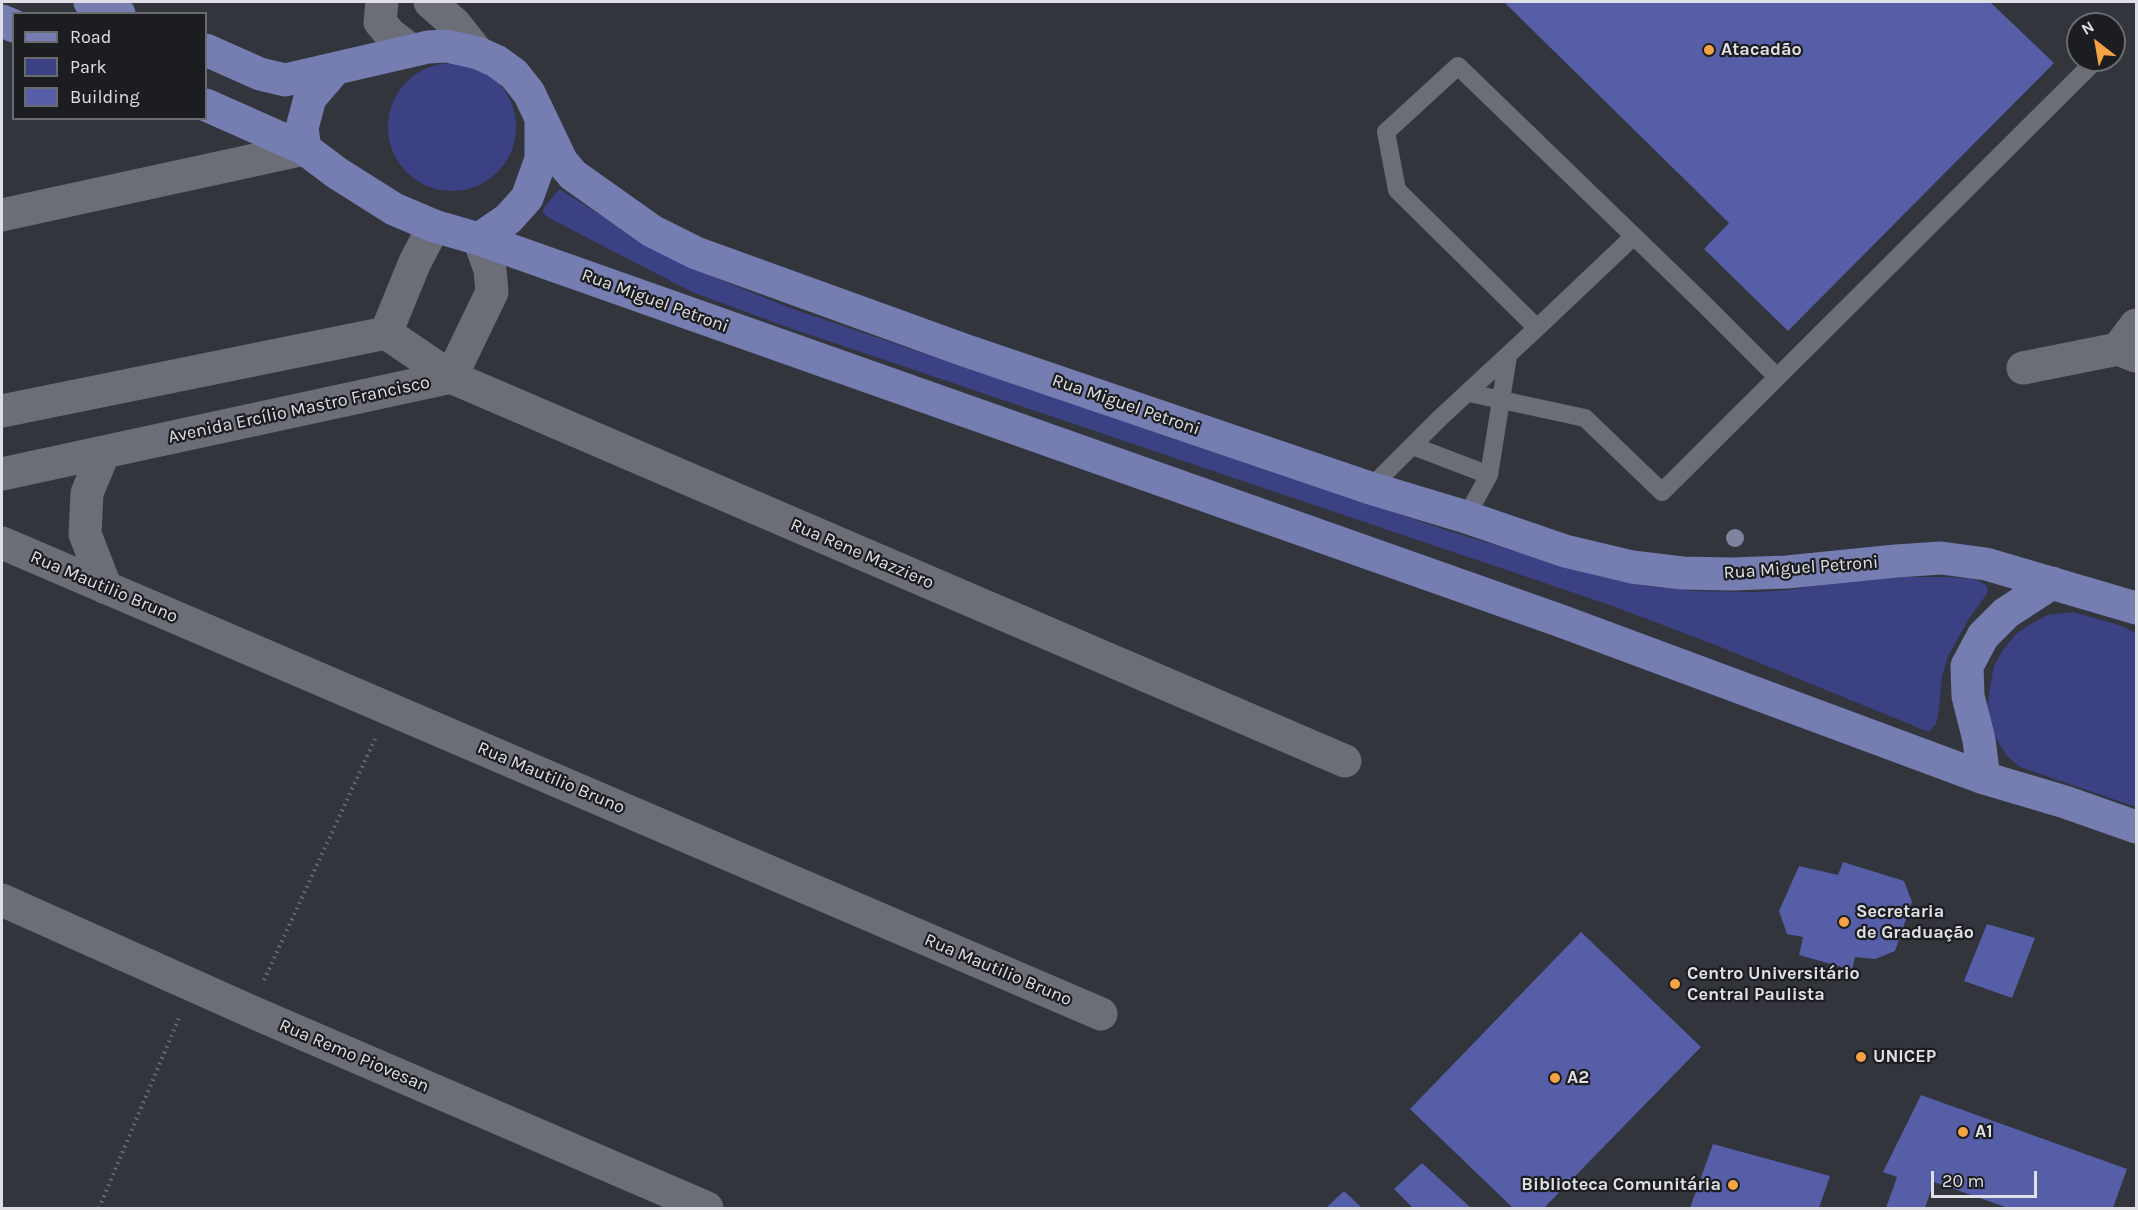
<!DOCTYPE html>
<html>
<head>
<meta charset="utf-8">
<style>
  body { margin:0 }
  #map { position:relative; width:2138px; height:1210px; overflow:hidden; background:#33353d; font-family:Karla,sans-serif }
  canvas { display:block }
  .frame { position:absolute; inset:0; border:3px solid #dfe0e5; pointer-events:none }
  .legend { position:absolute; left:12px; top:12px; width:195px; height:108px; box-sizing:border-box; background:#1c1d20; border:2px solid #6a6b6f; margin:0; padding:8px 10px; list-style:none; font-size:18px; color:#dfe0e5 }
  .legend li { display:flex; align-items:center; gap:12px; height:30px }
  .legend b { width:30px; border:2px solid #6a6b6f }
  .north { position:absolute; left:2066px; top:12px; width:60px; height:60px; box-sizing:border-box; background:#1c1d20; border:2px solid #6a6b6f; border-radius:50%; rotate:329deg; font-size:16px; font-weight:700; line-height:24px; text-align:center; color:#dfe0e5 }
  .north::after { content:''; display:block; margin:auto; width:21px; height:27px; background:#f5a345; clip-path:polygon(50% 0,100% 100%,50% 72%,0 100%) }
  .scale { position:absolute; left:1931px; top:1171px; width:106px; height:27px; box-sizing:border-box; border:3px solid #dfe0e5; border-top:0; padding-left:8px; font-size:18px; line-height:21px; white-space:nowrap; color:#dfe0e5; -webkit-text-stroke:4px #1c1d20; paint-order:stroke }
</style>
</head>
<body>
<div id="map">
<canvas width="2138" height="1210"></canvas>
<div class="frame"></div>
<ul class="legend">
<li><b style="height:8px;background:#757db1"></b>Road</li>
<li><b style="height:16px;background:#3b4182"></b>Park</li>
<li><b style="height:16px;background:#555ea7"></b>Building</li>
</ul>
<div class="north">N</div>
<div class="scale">20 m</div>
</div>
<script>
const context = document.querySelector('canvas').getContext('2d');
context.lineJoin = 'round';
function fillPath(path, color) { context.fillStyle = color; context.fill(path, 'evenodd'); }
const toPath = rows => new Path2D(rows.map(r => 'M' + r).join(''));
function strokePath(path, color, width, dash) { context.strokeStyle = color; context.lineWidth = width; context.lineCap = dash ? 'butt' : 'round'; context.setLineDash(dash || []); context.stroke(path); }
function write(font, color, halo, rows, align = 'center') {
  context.font = font + ' Karla,sans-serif'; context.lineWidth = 4.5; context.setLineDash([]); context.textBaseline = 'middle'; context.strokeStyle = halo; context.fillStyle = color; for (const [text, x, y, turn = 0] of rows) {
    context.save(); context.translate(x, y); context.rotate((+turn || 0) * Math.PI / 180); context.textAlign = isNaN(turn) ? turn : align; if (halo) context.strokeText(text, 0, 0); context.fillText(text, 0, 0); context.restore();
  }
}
const green = toPath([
  '388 127a64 64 0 1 1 128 0a64 64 0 1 1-128 0Z',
  [559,189,618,226,701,272,790,308,1449,531,1594,575,1647,586,1694,591,1756,592,1788,590,1861,579,1905,577,1948,577,1973,579,1981,582,1987,586,1988,592,1968,620,1948,656,1942,677,1938,716,1936,724,1929,732,1723,648,1613,606,787,327,692,292,549,218,543,213,543,209],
  [2073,612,2119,625,2136,633,2136,807,2020,767,2008,757,1998,742,1990,721,1988,704,1990,687,1994,666,2003,650,2016,634,2029,625,2048,615]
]);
const building = toPath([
  [1506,2,1990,2,2054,63,1788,331,1704,249,1729,223,1505,3],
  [1843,862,1904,881,1912,902,1895,951,1875,959,1855,957,1852,970,1799,955,1803,937,1787,934,1779,911,1799,866,1838,875],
  [1987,924,2035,938,2012,998,1964,981],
  [1581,932,1701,1047,1544,1208,1513,1208,1410,1109],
  [1921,1095,2127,1169,2113,1208,2008,1208,1934,1182,1925,1208,1886,1208,1897,1177,1883,1172],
  [1713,1144,1830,1176,1819,1208,1690,1208],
  [1422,1163,1471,1208,1413,1208,1394,1189],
  [1344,1191,1362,1208,1326,1208]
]);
const path = toPath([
  [264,980,375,739],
  [99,1208,179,1018]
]);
const lane = toPath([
  [1634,236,1537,328,1397,190,1386,132,1458,66,1703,303,1777,377],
  [1469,393,1585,418,1662,492,2096,60],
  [1413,446,1489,475],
  [1370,488,1440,418,1537,328],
  [1466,517,1489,475,1508,356]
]);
const street = toPath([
  [382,2,380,22,390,34,411,50],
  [430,2,455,24,478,53],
  [2,215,305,149],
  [386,333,451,377,1345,761],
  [386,333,415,262,434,226],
  [2118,349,2136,325],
  [2023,368,2118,349,2136,356],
  [2,411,386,333],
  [104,452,87,493,85,534,106,588],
  [2,474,451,377,492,292,490,270,479,239],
  [2,543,1101,1014],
  [2,900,250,1011,707,1208]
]);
const primary = toPath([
  [90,2,119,14],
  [2,21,14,26],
  [206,50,260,74,285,80,428,47,447,46,478,53,496,61,514,74,529,93,562,162,573,175,652,231,696,253,964,350,1370,488,1466,517,1565,551,1632,567,1682,573,1731,574,1787,572,1896,561,1941,558,1986,564,2136,608],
  [206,105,305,149,337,173,394,209,434,226,479,239,1561,621,1984,778,2065,802,2136,827],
  [305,149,302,128,310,98,335,69],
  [479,239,508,219,527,198,541,159,541,124],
  [1984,778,1979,740,1968,696,1967,666,1983,636,2006,613,2052,583]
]);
const trees = [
  [1735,538]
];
const markers = [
  [1709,50,6,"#f5a345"],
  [1844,922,6,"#f5a345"],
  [1675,984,6,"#f5a345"],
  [1861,1057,6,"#f5a345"],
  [1555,1078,6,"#f5a345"],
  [1963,1132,6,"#f5a345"],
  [1733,1185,6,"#f5a345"]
];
const poiNames = [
  ["Atacadão",1721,50],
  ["Secretaria",1856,912],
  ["de Graduação",1856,933],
  ["Centro Universitário",1687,974],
  ["Central Paulista",1687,995],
  ["UNICEP",1873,1057],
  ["A2",1567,1078],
  ["A1",1975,1132],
  ["Biblioteca Comunitária",1721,1185,"right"]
];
const streetNames = [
  ["Rua Miguel Petroni",655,301,20],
  ["Rua Miguel Petroni",1126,405,19],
  ["Avenida Ercílio Mastro Francisco",299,410,-12],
  ["Rua Rene Mazziero",862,554,23],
  ["Rua Miguel Petroni",1801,568,-4],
  ["Rua Mautilio Bruno",104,587,23],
  ["Rua Mautilio Bruno",551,778,23],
  ["Rua Mautilio Bruno",998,970,23],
  ["Rua Remo Piovesan",354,1056,23]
];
fillPath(green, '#3b4182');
fillPath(building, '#555ea7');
strokePath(path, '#6f7178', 4, [1.5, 4.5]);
strokePath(lane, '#6b6d77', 18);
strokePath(street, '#6b6d77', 33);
strokePath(primary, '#757db1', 33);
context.fillStyle = '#7f849e';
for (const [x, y] of trees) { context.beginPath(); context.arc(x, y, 9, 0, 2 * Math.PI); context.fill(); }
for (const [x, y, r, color] of markers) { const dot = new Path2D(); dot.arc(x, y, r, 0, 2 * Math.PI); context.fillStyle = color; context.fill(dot); strokePath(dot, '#1c1d20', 2); }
write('bold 18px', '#dfe0e5', '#1c1d20', poiNames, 'left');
write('18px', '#dfe0e5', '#1c1d20', streetNames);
</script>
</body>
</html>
